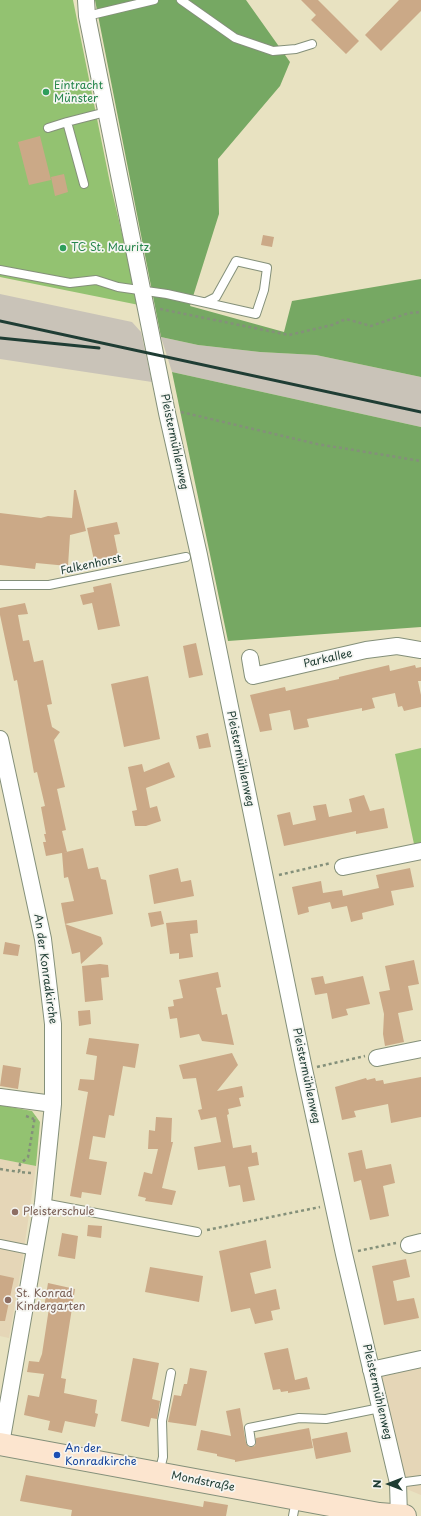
<!DOCTYPE html>
<html>
<head>
<meta charset="utf-8">
<style>
  body { margin:0 }
  #map { position:relative; width:421px; height:1516px; overflow:hidden; background:#e8e2c1; font-family:"Playpen Sans",sans-serif }
  canvas { display:block }
  .north { position:absolute; left:369px; top:1464px; width:40px; height:40px; -webkit-text-stroke:3px #f6f6f2; paint-order:stroke; rotate:270deg; font-size:11px; font-weight:700; line-height:16px; text-align:center; color:#1f3d34 }
  .north::after { content:''; display:block; margin:auto; width:14px; height:18px; background:#1f3d34; clip-path:polygon(50% 0,100% 100%,50% 72%,0 100%) }
</style>
</head>
<body>
<div id="map">
<canvas width="421" height="1516"></canvas>
<div class="north">N</div>
</div>
<script>
const context = document.querySelector('canvas').getContext('2d');
context.lineJoin = 'round';
function fillPath(path, color) { context.fillStyle = color; context.fill(path, 'evenodd'); }
const toPath = rows => new Path2D(rows.map(r => 'M' + r).join(''));
function strokePath(path, color, width, dash) { context.strokeStyle = color; context.lineWidth = width; context.lineCap = dash ? 'butt' : 'round'; context.setLineDash(dash || []); context.stroke(path); }
function write(font, color, halo, rows, align = 'center') {
  context.font = font + ' "Playpen Sans",sans-serif'; context.lineWidth = 3.5; context.setLineDash([]); context.textBaseline = 'middle'; context.strokeStyle = halo; context.fillStyle = color; for (const [text, x, y, turn = 0] of rows) {
    context.save(); context.translate(x, y); context.rotate((+turn || 0) * Math.PI / 180); context.textAlign = isNaN(turn) ? turn : align; if (halo) context.strokeText(text, 0, 0); context.fillText(text, 0, 0); context.restore();
  }
}
const built = toPath([
  [0,1159,36,1166,22,1263,9,1338,0,1336],
  [421,1368,421,1495,404,1488,377,1376]
]);
const industrial = toPath([
  [0,294,132,322,141,332,152,382,0,359],
  [161,337,198,345,260,352,316,355,421,377,421,427,172,372]
]);
const green = toPath([
  [0,0,73,0,110,183,139,305,0,277],
  [421,748,421,843,414,844,395,754],
  [0,1105,32,1111,40,1122,36,1166,0,1159]
]);
const forest = toPath([
  [95,0,246,0,290,62,280,86,218,159,219,214,190,306,284,332,292,301,421,279,421,377,316,355,260,352,198,345,161,337],
  [172,372,421,427,421,627,228,641]
]);
const building = toPath([
  [301,0,318,0,359,41,346,54,311,20,316,15],
  [399,0,421,0,421,11,381,51,365,35],
  [40,136,51,180,29,185,18,142],
  [64,174,68,192,55,196,51,177],
  [263,235,274,237,272,247,261,245],
  [74,490,76,490,86,531,70,535,68,566,36,563,35,569,0,565,0,513,41,518,48,516,72,518],
  [117,522,120,534,114,535,118,555,94,560,87,528],
  [111,583,120,626,98,630,92,603,83,605,80,595,94,592,93,587],
  [25,603,28,614,18,615,20,626,23,641,29,640,34,662,43,660,52,704,47,705,52,727,60,732,54,740,65,787,57,789,66,830,62,831,67,852,46,856,43,842,46,842,44,834,46,834,41,807,45,806,37,772,34,773,17,680,14,681,0,615,0,608],
  [196,643,203,675,189,678,183,646],
  [389,665,390,671,415,665,416,668,421,667,421,681,418,681,421,695,421,707,404,711,402,706,398,707,395,693,372,698,375,708,362,711,362,708,307,719,309,727,294,730,290,710,269,714,272,730,260,732,250,695,285,687,286,691,339,679,339,677],
  [148,676,160,739,124,747,111,684],
  [208,733,211,747,199,749,196,736],
  [169,762,175,777,146,788,150,808,157,806,161,821,146,826,135,826,132,811,137,810,128,767,142,764,144,772],
  [364,795,370,811,384,808,388,828,356,834,356,831,284,846,277,815,290,812,293,825,316,820,313,806,326,804,329,817,352,812,349,799],
  [83,848,88,869,98,867,101,879,106,880,113,914,65,924,61,903,74,901,68,877,64,878,62,853],
  [178,868,181,882,191,880,194,896,154,904,149,875],
  [410,868,414,887,391,891,394,905,362,913,363,919,351,922,347,906,332,909,330,902,308,907,309,912,298,915,292,887,321,881,323,893,342,890,343,896,379,888,376,875],
  [161,911,164,924,151,927,148,913],
  [197,920,198,933,190,934,193,957,179,959,179,953,170,954,166,923],
  [65,924,101,937,103,944,81,964,80,952,72,954],
  [5,942,20,945,18,956,3,954],
  [414,960,419,984,408,986,413,1010,398,1013,404,1042,385,1046,383,1034,384,1014,379,992,390,990,385,966],
  [100,964,108,965,109,977,101,978,103,1000,85,1002,82,966],
  [218,972,221,987,216,988,222,1015,227,1014,234,1045,202,1041,199,1034,180,1038,177,1018,170,1019,168,1007,174,1006,173,1000,183,998,179,980],
  [323,976,325,984,363,976,370,1004,346,1009,348,1015,332,1019,327,993,315,995,311,978],
  [90,1010,91,1024,79,1026,78,1011],
  [89,1038,139,1044,135,1068,123,1066,114,1116,109,1115,105,1138,93,1136,89,1159,107,1162,101,1195,82,1192,81,1198,70,1196,88,1092,78,1090,80,1079,94,1080,97,1056,86,1054],
  [232,1053,238,1065,217,1091,242,1086,244,1097,239,1098,241,1106,228,1109,229,1114,227,1115,233,1148,251,1145,252,1153,257,1152,259,1165,248,1167,255,1200,243,1202,240,1185,229,1187,225,1166,198,1170,194,1147,221,1142,216,1117,201,1120,198,1110,202,1109,196,1078,183,1079,179,1065],
  [3,1065,21,1068,18,1089,0,1086],
  [421,1077,421,1117,391,1123,388,1104,354,1111,356,1117,342,1120,335,1087,366,1078,367,1080,375,1078,376,1081,383,1080,384,1084],
  [156,1117,172,1118,171,1142,173,1142,162,1188,176,1191,172,1205,145,1201,146,1198,138,1196,144,1172,152,1174,158,1149,148,1149,149,1130,155,1131],
  [362,1150,366,1169,391,1164,395,1183,383,1186,389,1216,370,1220,361,1180,354,1182,348,1153],
  [88,1225,102,1226,101,1238,87,1236],
  [62,1233,78,1236,75,1259,58,1256],
  [266,1240,271,1268,250,1273,255,1294,276,1289,280,1309,271,1311,273,1320,255,1324,250,1308,231,1312,219,1251],
  [406,1259,410,1277,393,1281,397,1301,414,1298,419,1318,384,1325,372,1266],
  [150,1267,203,1276,199,1302,145,1292],
  [0,1275,14,1278,5,1321,0,1321],
  [48,1283,75,1289,61,1378,66,1379,64,1393,97,1400,95,1413,98,1414,95,1427,65,1421,62,1433,48,1430,50,1421,24,1415,28,1395,39,1397,44,1374,27,1372,29,1361,39,1362,42,1354,49,1308,44,1307],
  [288,1348,295,1380,307,1377,310,1389,288,1393,288,1391,281,1392,280,1389,273,1390,264,1353],
  [133,1358,159,1363,152,1399,160,1401,157,1419,151,1418,149,1427,121,1421],
  [190,1368,207,1371,196,1426,168,1422,174,1395,181,1396,184,1384,187,1384],
  [240,1408,246,1443,249,1447,255,1446,256,1438,309,1428,313,1448,235,1462,235,1460,217,1456,217,1454,197,1450,201,1430,231,1436,226,1411],
  [347,1432,351,1452,316,1459,312,1439],
  [26,1475,203,1507,204,1501,228,1505,226,1516,71,1516,72,1510,20,1501]
]);
const path = toPath([
  [160,309,289,335,332,325,346,319,371,326,409,313,421,312],
  [181,412,317,444,421,461],
  [279,875,331,863],
  [317,1067,365,1056],
  [26,1116,34,1119],
  [0,1169,19,1172],
  [31,1173,19,1172,20,1164,28,1157,35,1116],
  [207,1230,320,1207],
  [358,1251,396,1243]
]);
const lane = toPath([
  [181,0,235,38,273,51,296,49,312,44],
  [87,16,154,0],
  [48,128,67,122],
  [84,184,67,122,106,112],
  [0,270,70,283,96,280,118,287,167,294,256,314,264,290,267,268,236,261,216,297,206,302],
  [0,585,49,585,186,557],
  [43,1203,197,1232],
  [0,1244,35,1251],
  [251,1442,249,1428,299,1418,326,1419,380,1408],
  [159,1473,163,1457,162,1421,171,1373],
  [398,1483,421,1480],
  [293,1516,296,1500]
]);
const street = toPath([
  [86,0,87,16,167,413,199,555,304,1069,344,1254,398,1483,399,1516],
  [250,658,253,676,366,650,397,646,421,650],
  [0,739,43,939,53,1024,53,1104,43,1203,1,1444],
  [343,867,421,851],
  [377,1058,421,1049],
  [0,1097,53,1104],
  [409,1245,421,1242],
  [371,1370,421,1359]
]);
const secondary = toPath([
  [0,1444,379,1514,405,1516]
]);
const rail = toPath([
  [0,321,421,412],
  [0,338,99,348]
]);
const markers = [
  [46,92,4,"#2e9e5b"],
  [63,248,4,"#2e9e5b"],
  [15,1212,4,"#8d6e63"],
  [8,1300,4,"#8d6e63"],
  [57,1455,4,"#1a4fb4"]
];
const leisureNames = [
  ["Eintracht",54,86],
  ["Münster",54,99],
  ["TC St. Mauritz",71,248]
];
const streetNames = [
  ["Pleistermühlenweg",174,442,78],
  ["Falkenhorst",91,565,-12],
  ["Parkallee",328,659,-13],
  ["Pleistermühlenweg",240,759,78],
  ["An der Konradkirche",45,969,82],
  ["Pleistermühlenweg",306,1076,78],
  ["Pleistermühlenweg",377,1392,77],
  ["Mondstraße",203,1482,11]
];
const educationNames = [
  ["Pleisterschule",23,1212],
  ["St. Konrad",16,1294],
  ["Kindergarten",16,1307]
];
const transitNames = [
  ["An der",65,1449],
  ["Konradkirche",65,1462]
];
fillPath(built, '#e5d6b7');
fillPath(industrial, '#c9c3b8');
fillPath(green, '#93c271');
fillPath(forest, '#76a863');
fillPath(building, '#cba987');
strokePath(lane, '#84907a', 10);
strokePath(street, '#84907a', 18);
strokePath(secondary, '#84907a', 24);
strokePath(path, '#84907a', 2.5, [3, 3]);
strokePath(lane, '#fff', 8);
strokePath(street, '#fff', 16);
strokePath(secondary, '#fce5cf', 22);
strokePath(rail, '#1f3d34', 3);
for (const [x, y, r, color] of markers) { const dot = new Path2D(); dot.arc(x, y, r, 0, 2 * Math.PI); context.fillStyle = color; context.fill(dot); strokePath(dot, '#f6f6f2', 1.5); }
write('11px', '#27864d', '#f6f6f2', leisureNames, 'left');
write('11px', '#1f3d34', '#f6f6f2', streetNames);
write('11px', '#785e54', '#f6f6f2', educationNames, 'left');
write('11px', '#164399', '#f6f6f2', transitNames, 'left');
</script>
</body>
</html>
